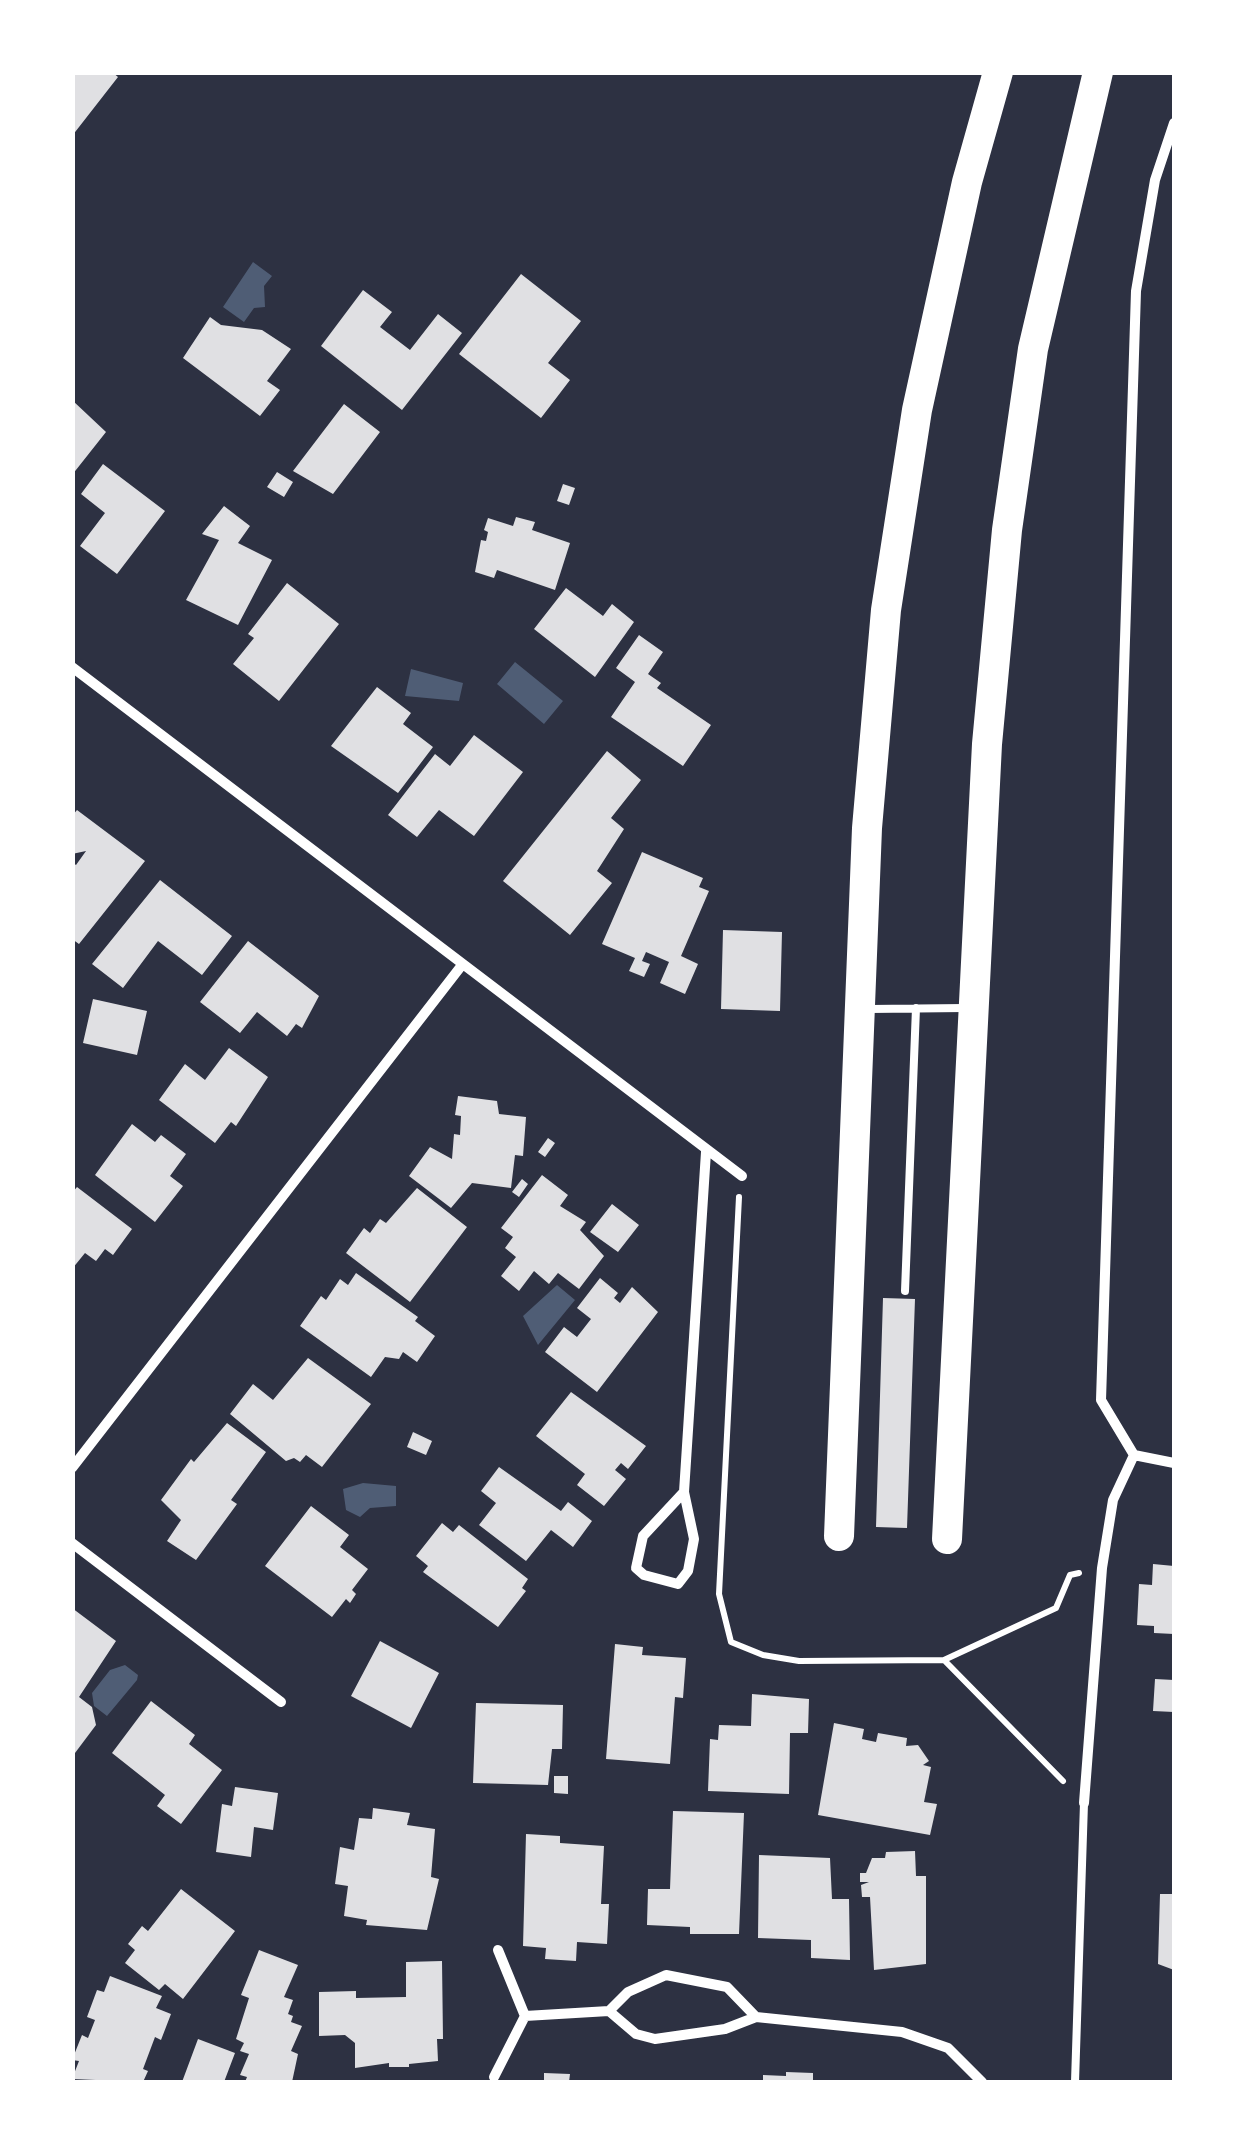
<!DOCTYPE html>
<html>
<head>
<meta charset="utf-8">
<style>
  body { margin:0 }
  #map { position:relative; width:1247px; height:2155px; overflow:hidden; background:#2d3142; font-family:Overpass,sans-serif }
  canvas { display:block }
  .frame { position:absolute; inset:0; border:75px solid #fff; pointer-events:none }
</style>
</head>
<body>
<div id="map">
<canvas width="1247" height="2155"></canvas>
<div class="frame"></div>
</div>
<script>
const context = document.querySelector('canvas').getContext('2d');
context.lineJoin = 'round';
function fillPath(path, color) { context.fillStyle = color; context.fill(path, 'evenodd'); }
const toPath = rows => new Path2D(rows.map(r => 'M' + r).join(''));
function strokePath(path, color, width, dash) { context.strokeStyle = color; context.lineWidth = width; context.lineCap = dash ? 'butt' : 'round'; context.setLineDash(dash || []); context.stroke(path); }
const water = toPath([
  [253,262,272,276,264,286,265,307,254,308,244,322,223,307],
  [515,662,563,701,544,724,497,684],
  [411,669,463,683,459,701,405,696],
  [557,1285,575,1300,538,1345,523,1316],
  [363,1483,396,1486,396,1506,370,1508,360,1517,346,1510,343,1489],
  [125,1665,138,1675,137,1680,107,1716,94,1706,92,1693,110,1670]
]);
const building = toPath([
  [72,72,112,72,118,77,72,136],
  [521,274,581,321,548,363,570,380,541,418,459,354],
  [363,290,392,312,380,327,410,350,438,314,462,333,402,410,321,346],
  [210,317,221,325,262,330,291,349,267,381,280,390,260,416,183,358],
  [72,400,106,432,72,475],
  [344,404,380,432,333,494,293,471],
  [103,464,165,511,117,574,80,546,105,513,81,494],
  [277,472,293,482,284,497,267,487],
  [563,484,575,488,569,505,557,501],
  [224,506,250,526,238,543,272,560,238,625,186,600,219,540,202,534],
  [516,517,535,522,532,530,570,543,555,590,497,570,494,578,475,572,481,540,486,541,488,532,484,530,488,518,513,526],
  [287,583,339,624,279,701,233,664,254,638,248,634],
  [566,588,603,616,612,604,634,622,595,677,534,629],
  [639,635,663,652,648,674,661,683,657,688,711,725,683,766,611,717,635,682,616,668],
  [377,687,411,713,403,724,433,747,398,793,331,746],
  [474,735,523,772,474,836,439,810,417,837,388,815,435,754,450,766],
  [607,751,641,780,611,818,624,829,597,871,612,883,570,935,503,881],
  [77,810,145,861,79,944,72,939,72,862,76,865,86,851,72,854,72,816],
  [642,852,703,878,699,887,709,891,681,956,698,964,685,994,660,983,669,962,646,952,642,961,650,964,644,977,629,971,635,958,602,944],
  [160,880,232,936,202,975,158,941,123,988,92,964],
  [723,930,782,932,780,1011,721,1009],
  [248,941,319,996,302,1028,296,1024,287,1036,257,1012,240,1033,200,1002],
  [93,999,147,1011,137,1055,83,1043],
  [229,1048,268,1077,236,1126,231,1122,215,1143,159,1100,185,1064,205,1080],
  [458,1096,497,1101,499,1114,526,1117,523,1156,515,1155,511,1188,472,1183,451,1208,409,1176,430,1147,452,1159,454,1134,460,1135,461,1116,455,1115],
  [132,1124,155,1142,161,1135,186,1154,170,1176,183,1186,155,1222,95,1175],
  [548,1138,555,1143,545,1157,538,1152],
  [542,1175,568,1195,560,1206,586,1222,580,1230,604,1256,579,1289,558,1273,549,1284,534,1271,519,1291,501,1276,516,1257,505,1248,513,1237,501,1228],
  [522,1179,528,1184,519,1197,512,1192],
  [77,1187,132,1229,113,1255,105,1249,96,1261,85,1253,72,1269,72,1193],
  [417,1188,467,1227,410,1302,346,1253,364,1228,370,1233,380,1219,386,1223],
  [612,1204,639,1225,618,1252,590,1232],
  [356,1273,418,1317,415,1321,435,1336,417,1362,403,1352,399,1359,385,1357,371,1377,300,1326,321,1296,326,1300,340,1279,348,1285],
  [600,1278,618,1293,614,1298,620,1303,632,1287,658,1312,597,1392,545,1352,564,1327,577,1337,591,1319,577,1308],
  [883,1298,915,1299,907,1528,876,1527],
  [308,1358,371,1404,322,1467,306,1455,300,1462,294,1458,286,1461,230,1414,253,1384,273,1400],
  [571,1392,646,1446,628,1469,621,1463,615,1470,626,1479,604,1506,577,1485,585,1474,536,1436],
  [227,1423,266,1452,231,1500,237,1504,196,1560,167,1541,181,1520,161,1500,191,1459,194,1462],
  [413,1432,432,1441,426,1455,407,1447],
  [499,1467,561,1511,568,1502,592,1521,573,1547,551,1530,526,1561,479,1525,496,1503,481,1491],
  [311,1506,349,1535,340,1547,368,1569,352,1590,356,1594,350,1603,346,1599,332,1617,265,1566],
  [442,1523,453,1532,459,1525,528,1579,522,1588,526,1591,498,1627,423,1572,428,1566,416,1556],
  [1153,1564,1174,1566,1174,1634,1154,1633,1154,1626,1137,1625,1139,1584,1152,1585],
  [72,1608,116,1641,79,1697,92,1707,96,1725,72,1757],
  [380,1641,439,1673,411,1728,351,1696],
  [615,1644,643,1647,642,1655,686,1658,683,1698,675,1697,670,1764,606,1759],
  [1155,1679,1174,1680,1174,1712,1153,1711],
  [752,1694,809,1699,808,1733,790,1733,789,1794,708,1791,710,1739,718,1740,719,1725,751,1726],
  [151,1701,195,1735,189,1744,222,1770,181,1824,157,1806,165,1795,112,1753],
  [476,1703,563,1705,562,1749,552,1749,548,1785,473,1783],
  [834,1723,864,1729,862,1739,876,1742,878,1733,907,1738,906,1746,918,1745,929,1761,923,1765,931,1767,924,1802,937,1804,930,1835,818,1815],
  [554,1776,568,1776,568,1794,554,1793],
  [235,1787,278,1793,273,1830,254,1827,251,1857,216,1852,222,1804,232,1806],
  [373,1808,410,1813,407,1825,435,1829,431,1877,439,1879,427,1930,366,1925,367,1920,344,1916,348,1886,335,1884,340,1847,354,1850,359,1818,372,1819],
  [673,1811,744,1813,739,1934,690,1934,690,1927,647,1925,648,1889,670,1889],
  [526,1834,560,1836,560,1843,604,1846,601,1904,609,1904,607,1944,577,1942,576,1961,545,1959,546,1948,523,1946],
  [915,1851,916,1876,926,1876,926,1964,874,1970,870,1897,862,1897,861,1885,869,1882,860,1882,860,1873,866,1873,872,1858,885,1858,886,1852],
  [759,1855,830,1858,832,1899,849,1899,850,1960,811,1958,811,1940,758,1938],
  [181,1889,235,1931,183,1999,165,1984,159,1990,125,1963,135,1950,128,1944,142,1926,148,1931],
  [1160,1894,1174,1894,1174,1970,1158,1964],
  [259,1950,298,1965,284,1997,293,2000,288,2014,293,2016,291,2022,302,2026,291,2051,298,2054,292,2082,245,2082,247,2077,240,2075,249,2054,240,2051,244,2043,236,2039,249,1998,241,1995],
  [442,1961,443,2039,437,2039,438,2061,409,2064,409,2067,389,2067,389,2063,355,2068,355,2043,345,2035,319,2036,319,1992,356,1991,356,1998,406,1997,406,1962],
  [110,1976,162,1996,156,2008,171,2014,161,2040,155,2037,143,2069,148,2071,143,2082,72,2079,79,2061,72,2060,82,2035,88,2038,95,2020,87,2017,97,1990,104,1992],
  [198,2039,235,2053,224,2082,182,2082],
  [786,2072,813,2073,813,2082,763,2082,763,2075,786,2076],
  [544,2073,570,2074,569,2082,544,2082]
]);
const path = toPath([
  [739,1197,719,1594,731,1642,763,1655,799,1661,944,1660,1063,1781],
  [944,1660,1056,1608,1070,1575,1079,1573]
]);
const service = toPath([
  [869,1009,965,1008],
  [905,1291,916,1008],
  [1075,2082,1084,1803]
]);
const minor = toPath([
  [72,667,742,1176],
  [1134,1455,1174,1463],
  [72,1468,462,965],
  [684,1492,643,1536,636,1568,644,1575,678,1584,688,1571,694,1539,684,1492,706,1152],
  [72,1543,281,1702],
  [1084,1803,1102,1568,1113,1500,1134,1455,1101,1400,1136,291,1155,180,1174,123],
  [498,1950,525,2016],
  [756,2017,727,1987,666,1975,628,1992,609,2011,636,2034,655,2039,725,2029,756,2017,902,2032,948,2048,982,2082],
  [494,2077,525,2016,609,2011]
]);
const motorway = toPath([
  [839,1536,867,828,886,610,917,410,967,182,998,72],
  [947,1539,987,744,1007,530,1033,349,1098,72]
]);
fillPath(water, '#4f5d75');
fillPath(building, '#e0e0e3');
strokePath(path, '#fff', 6);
strokePath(service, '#fff', 8);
strokePath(minor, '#fff', 10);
strokePath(motorway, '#fff', 30);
</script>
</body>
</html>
